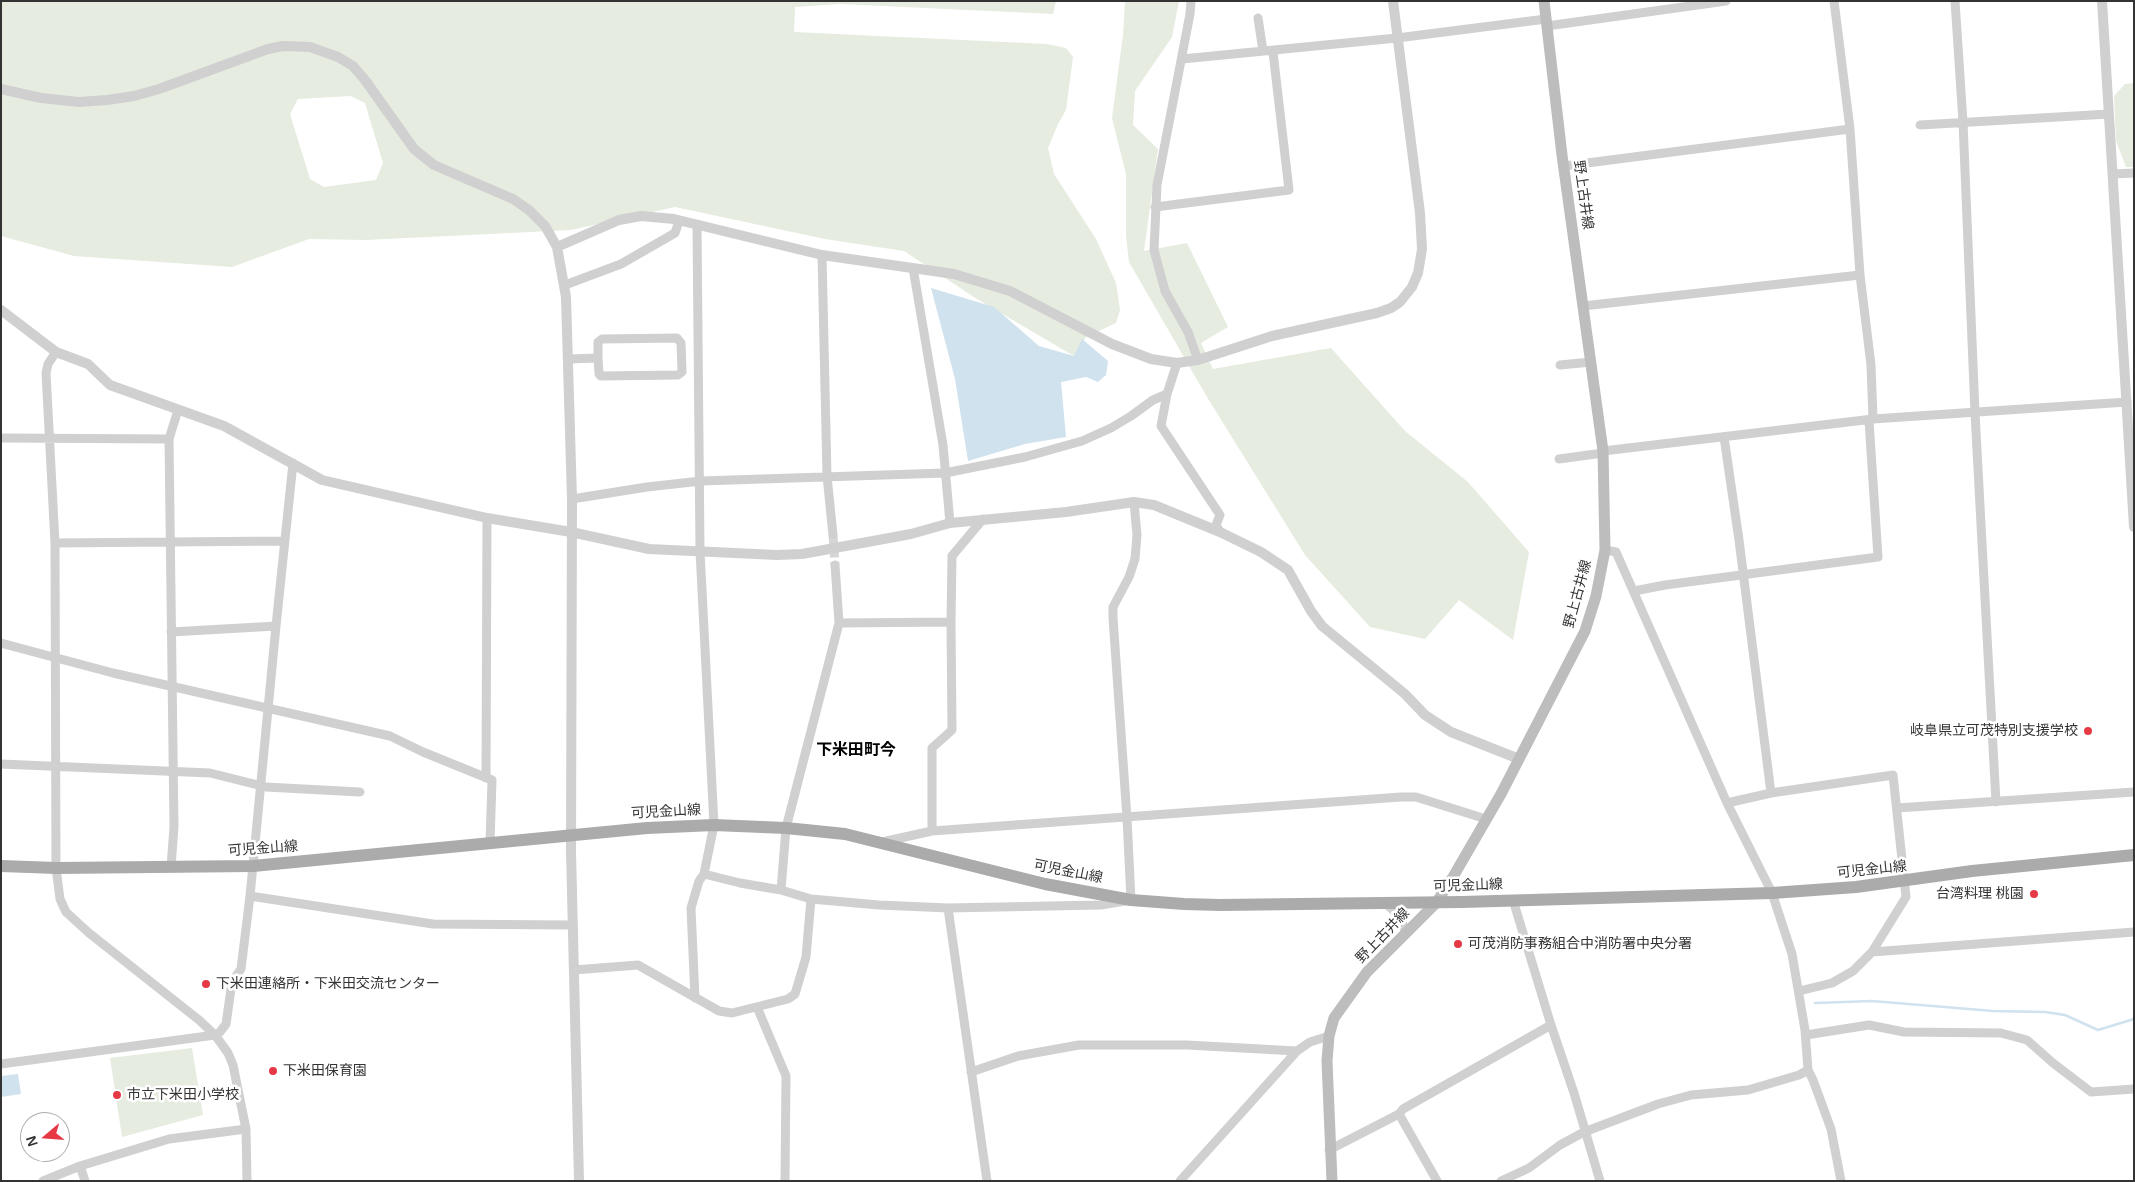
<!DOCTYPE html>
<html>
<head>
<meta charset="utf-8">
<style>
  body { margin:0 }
  #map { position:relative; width:2135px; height:1182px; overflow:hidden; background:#fff; font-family:Helvetica,sans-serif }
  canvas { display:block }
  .frame { position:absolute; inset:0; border:2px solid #333; pointer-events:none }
  .north { position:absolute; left:20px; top:1112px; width:50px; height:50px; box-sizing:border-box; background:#fff; border:1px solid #adadad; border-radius:50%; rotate:252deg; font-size:14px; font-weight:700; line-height:20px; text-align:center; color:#333 }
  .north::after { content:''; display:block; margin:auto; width:18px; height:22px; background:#e63946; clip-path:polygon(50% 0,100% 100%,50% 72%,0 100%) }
</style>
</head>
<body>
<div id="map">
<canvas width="2135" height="1182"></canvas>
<div class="frame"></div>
<div class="north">N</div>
</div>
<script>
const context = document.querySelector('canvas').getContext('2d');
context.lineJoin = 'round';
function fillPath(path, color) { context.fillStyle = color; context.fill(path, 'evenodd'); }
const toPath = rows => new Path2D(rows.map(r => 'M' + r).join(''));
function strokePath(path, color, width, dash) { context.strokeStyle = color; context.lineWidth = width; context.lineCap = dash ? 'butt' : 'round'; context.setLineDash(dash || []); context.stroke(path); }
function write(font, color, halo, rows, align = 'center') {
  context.font = font + ' Helvetica,"Noto Sans JP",sans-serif'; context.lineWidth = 5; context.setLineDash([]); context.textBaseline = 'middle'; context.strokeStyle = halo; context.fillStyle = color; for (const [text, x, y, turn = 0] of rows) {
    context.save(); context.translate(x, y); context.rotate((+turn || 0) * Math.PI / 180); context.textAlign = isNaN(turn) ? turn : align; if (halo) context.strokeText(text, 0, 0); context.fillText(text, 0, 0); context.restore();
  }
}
const green = toPath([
  [1,1,1056,1,1053,14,840,4,795,7,794,32,1047,44,1066,48,1073,57,1066,110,1058,124,1048,148,1054,174,1096,239,1116,283,1120,310,1116,323,1086,337,1074,356,977,299,904,251,825,239,675,207,571,230,366,240,309,239,232,267,74,256,1,236],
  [351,96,365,103,383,163,376,180,324,187,310,179,290,114,298,99],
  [1125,1,1179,1,1172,37,1135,91,1133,125,1158,149,1144,251,1187,243,1228,327,1201,343,1213,369,1331,348,1405,431,1468,482,1529,552,1513,640,1459,600,1425,639,1370,627,1305,555,1207,397,1129,262,1126,236,1126,174,1112,118,1123,35],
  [2134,83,2134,167,2126,167,2116,141,2114,96,2125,84],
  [192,1048,203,1115,122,1137,110,1058]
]);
const water = toPath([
  [931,288,994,307,1039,346,1074,356,1082,339,1108,361,1106,375,1098,382,1086,377,1061,382,1066,437,1025,444,968,461,955,379],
  [18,1074,21,1094,1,1097,1,1076]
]);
const stream = toPath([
  [1815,1003,1872,1001,1993,1011,2045,1012,2065,1015,2098,1030,2134,1019]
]);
const minorTunnel = toPath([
  [833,535,835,565]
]);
const minor = toPath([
  [1191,1,1190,14,1157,185,1154,250,1165,291,1188,332,1198,360],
  [1834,1,1850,129,1860,275,1871,365,1873,419],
  [1955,1,1963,122,1975,413,1996,802],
  [1258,18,1263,51],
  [1547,26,1726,1],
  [1182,59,1397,38,1546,19],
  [1920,125,2109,114],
  [1564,166,1850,129],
  [2113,174,2134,173],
  [1155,207,1289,190,1273,52],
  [822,255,827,476,833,535],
  [913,268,943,445,950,523],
  [565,285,621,264,675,233,679,221],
  [1583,306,1860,275],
  [56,352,48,364,46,373,55,543,56,868,60,899,66,912,89,933,199,1020,215,1035,228,1053,233,1065,246,1129,247,1181],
  [568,359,598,358,599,374,601,376,678,375,682,372,681,343,677,338,602,339,598,342,598,358],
  [1177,363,1167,394,1161,426,1220,515,1216,525,1220,532],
  [1560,365,1591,362],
  [1724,437,1739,540,1771,793],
  [1,438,169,439],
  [1603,451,1873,419,2127,402],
  [1559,459,1603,453],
  [572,499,647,487,701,481,945,473,1025,457,1082,441,1111,428,1131,416,1153,400,1167,394],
  [55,543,284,541],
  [1605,550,1616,552,1727,803,1772,893,1792,954,1805,1030,1808,1070,1813,1080,1831,1129,1841,1181],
  [1634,591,1665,585,1878,557,1869,421],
  [839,623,951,622],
  [171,632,276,626],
  [1,643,113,673,390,736,423,752,492,780,490,843],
  [1,764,210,773,266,787,360,792],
  [486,778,487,518],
  [1727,803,1771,793,1893,775,1906,897,1872,952,1853,971,1832,983,1799,991],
  [1897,808,2134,792],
  [932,831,932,748,952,730,951,622,952,556,983,519],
  [882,842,932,831,1401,797,1416,797,1486,819],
  [171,867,174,827,169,439,178,410],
  [704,874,740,883,781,890,811,899,879,905,948,908,1101,905,1131,900,1127,818,1113,618,1113,607,1129,577,1135,559,1137,535,1134,502],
  [781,890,786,828,839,623,835,565],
  [250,896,433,924,571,925],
  [1513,900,1551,1025,1574,1093,1600,1181],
  [1385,903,1400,916,1406,933],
  [948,908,987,1181],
  [1872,952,2134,932],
  [574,970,638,965,719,1011,732,1013,788,999,795,994,806,957,811,899],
  [695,998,691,908,699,881,704,874,714,825,700,551,697,226],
  [757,1007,786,1076,785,1181],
  [1806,1035,1869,1025,1904,1032,2001,1033,2027,1040,2053,1063,2091,1092,2134,1089],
  [1,1064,215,1035,220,1032,226,1024,232,982,241,969,250,896,276,626,293,463],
  [971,1072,1018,1056,1079,1045,1187,1045,1297,1051],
  [1399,1114,1437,1181],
  [1329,1150,1399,1114,1403,1109,1551,1025],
  [80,1166,85,1181],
  [43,1181,80,1166,169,1139,246,1129],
  [1180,1181,1297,1051,1310,1042,1329,1036],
  [1501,1181,1529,1168,1560,1145,1584,1132,1658,1104,1691,1095,1748,1090,1799,1075,1808,1070]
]);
const tertiary = toPath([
  [2102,1,2134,527],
  [1,89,41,98,79,102,107,100,134,96,159,89,268,49,283,46,310,47,338,57,353,66,365,80,414,149,434,165,513,199,529,210,545,226,557,247,566,297,572,499,571,851,579,1181],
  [557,247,619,220,641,216,674,219,822,255,954,274,1010,291,1112,344,1151,359,1177,363,1198,360,1272,336,1377,313,1391,308,1400,302,1412,287,1418,273,1422,249,1420,213,1393,1],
  [1,310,56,352,88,364,110,385,224,426,322,480,487,518,571,532,649,549,777,555,802,554,911,534,950,523,1066,512,1134,502,1154,505,1220,532,1261,552,1288,570,1311,611,1322,626,1405,694,1425,715,1451,732,1519,759]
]);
const secondary = toPath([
  [1332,1181,1327,1061,1329,1036,1334,1018,1367,972,1436,903,1453,877,1501,794,1585,631,1596,596,1605,550,1603,451,1562,155,1544,1]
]);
const primary = toPath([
  [1,866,56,868,253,866,647,828,714,825,786,828,845,834,1045,884,1131,900,1184,904,1220,905,1462,902,1772,893,1856,887,1972,871,2134,855]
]);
const markers = [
  [2088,731,5,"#e63946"],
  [2034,894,5,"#e63946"],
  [1458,944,5,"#e63946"],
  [206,984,5,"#e63946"],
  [273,1071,5,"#e63946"],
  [117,1095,5,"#e63946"]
];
const streetNames = [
  ["野上古井線",1583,195,82],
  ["野上古井線",1578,594,-75],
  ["可児金山線",666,812,-3],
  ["可児金山線",263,849,-4],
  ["可児金山線",1872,870,-6],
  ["可児金山線",1068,872,11],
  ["可児金山線",1468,886,-2],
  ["野上古井線",1383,936,-46]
];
const poiNames = [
  ["岐阜県立可茂特別支援学校",2078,731,"right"],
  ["台湾料理 桃園",2024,894,"right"],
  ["可茂消防事務組合中消防署中央分署",1468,944],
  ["下米田連絡所・下米田交流センター",216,984],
  ["下米田保育園",283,1071],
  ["市立下米田小学校",127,1095]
];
const quarterNames = [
  ["下米田町今",856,751]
];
fillPath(green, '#e6ecdf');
fillPath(water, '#cfe2ee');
strokePath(stream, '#cfe2ee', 2.5);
strokePath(minorTunnel, '#d6d6d6', 9, [9, 4.5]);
strokePath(minor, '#d0d0d0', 9);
strokePath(tertiary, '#d0d0d0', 10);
strokePath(secondary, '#bdbdbd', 11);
strokePath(primary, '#ababab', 12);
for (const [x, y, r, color] of markers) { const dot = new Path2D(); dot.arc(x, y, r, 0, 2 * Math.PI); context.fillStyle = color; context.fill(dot); strokePath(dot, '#fff', 2); }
write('14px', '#333', '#fff', streetNames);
write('14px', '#333', '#fff', poiNames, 'left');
write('bold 16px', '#000', '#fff', quarterNames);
</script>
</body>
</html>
